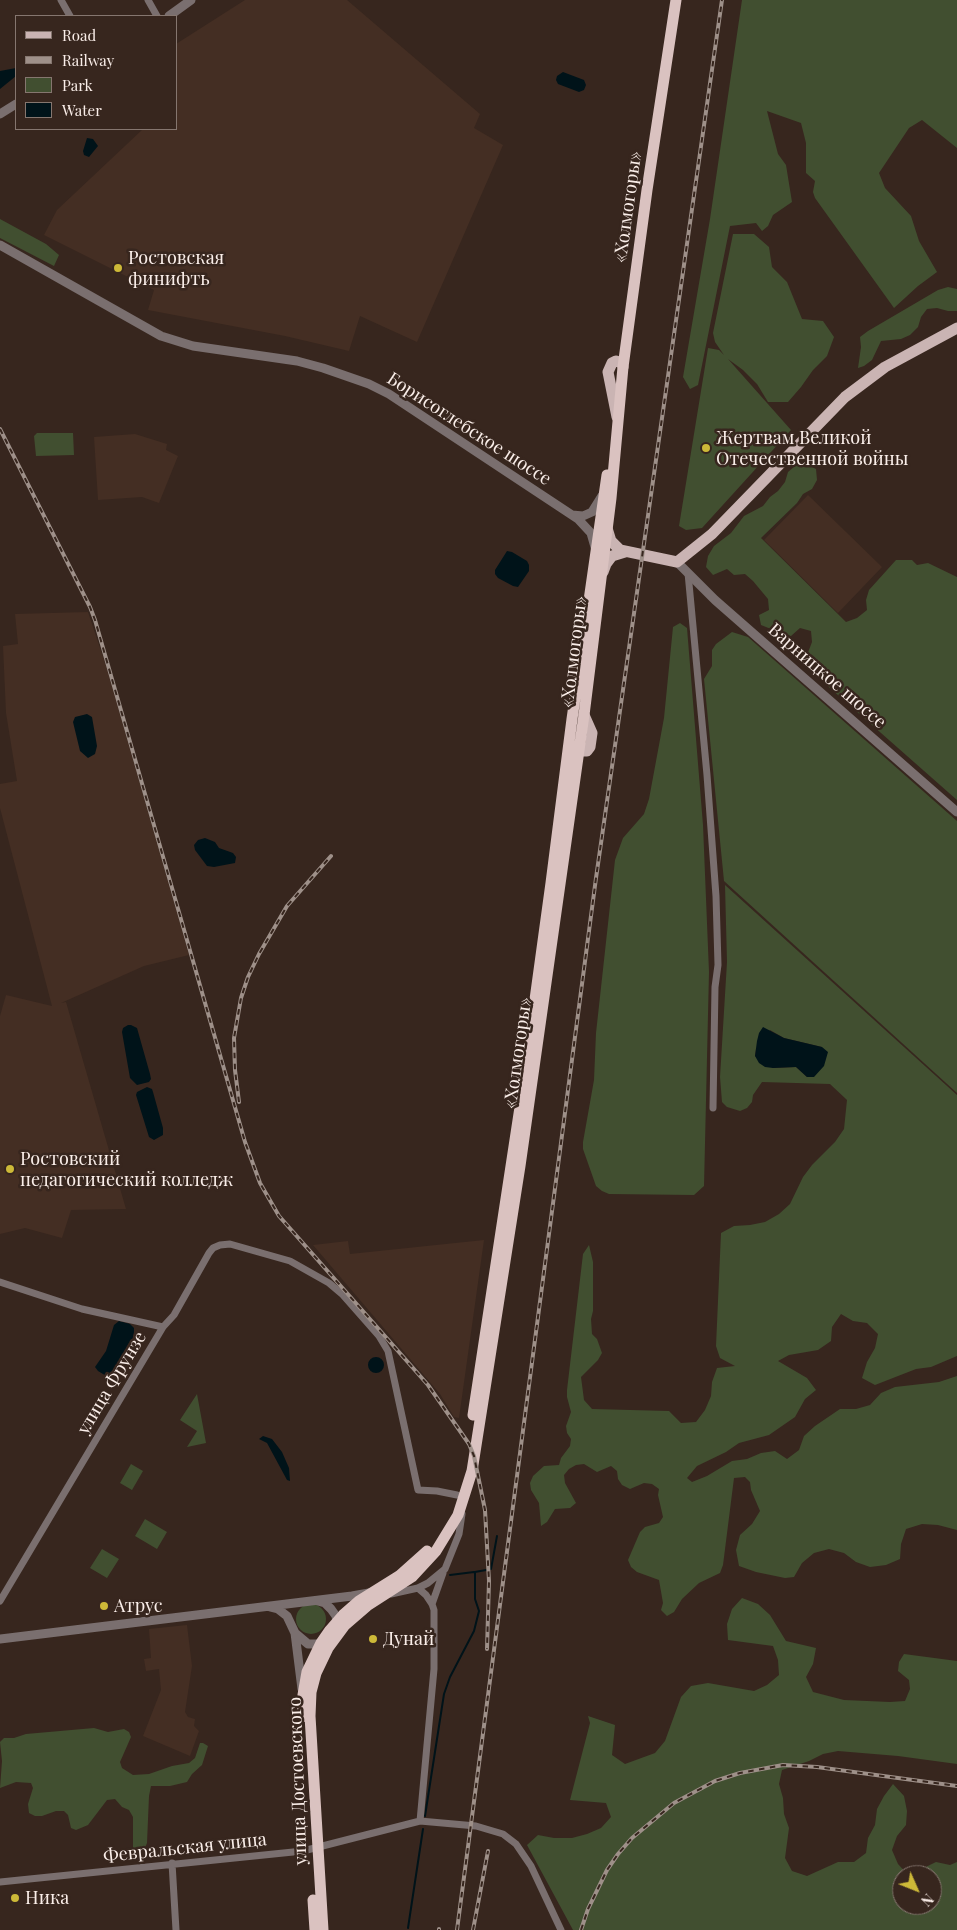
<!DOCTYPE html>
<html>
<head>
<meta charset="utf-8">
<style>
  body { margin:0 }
  #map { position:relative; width:957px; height:1930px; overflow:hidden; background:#37261e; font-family:"Playfair Display",serif }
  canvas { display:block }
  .legend { position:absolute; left:15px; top:15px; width:162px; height:115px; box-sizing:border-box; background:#37261e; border:1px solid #85766f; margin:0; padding:6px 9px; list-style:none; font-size:15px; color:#faeee9 }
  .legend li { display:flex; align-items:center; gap:10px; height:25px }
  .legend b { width:25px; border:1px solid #85766f }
  .north { position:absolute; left:892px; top:1865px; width:50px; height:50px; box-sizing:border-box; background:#37261e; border:1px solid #85766f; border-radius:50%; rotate:134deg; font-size:14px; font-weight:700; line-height:20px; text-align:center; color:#faeee9 }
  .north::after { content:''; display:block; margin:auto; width:18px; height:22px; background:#cdb938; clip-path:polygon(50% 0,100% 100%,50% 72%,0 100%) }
</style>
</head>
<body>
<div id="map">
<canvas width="957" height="1930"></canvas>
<ul class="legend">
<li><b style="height:6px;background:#cab4b3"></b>Road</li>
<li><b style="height:6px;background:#9e9089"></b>Railway</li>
<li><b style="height:14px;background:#414f30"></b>Park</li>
<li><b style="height:14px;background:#001319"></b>Water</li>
</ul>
<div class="north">N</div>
</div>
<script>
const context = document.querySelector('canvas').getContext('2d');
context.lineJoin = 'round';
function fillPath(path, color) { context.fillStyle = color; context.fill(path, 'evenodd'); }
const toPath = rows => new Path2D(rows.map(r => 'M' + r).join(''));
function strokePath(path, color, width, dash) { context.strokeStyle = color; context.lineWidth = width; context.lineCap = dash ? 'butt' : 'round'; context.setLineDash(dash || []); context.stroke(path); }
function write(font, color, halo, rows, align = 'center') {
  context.font = font + ' "Playfair Display",serif'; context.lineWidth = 5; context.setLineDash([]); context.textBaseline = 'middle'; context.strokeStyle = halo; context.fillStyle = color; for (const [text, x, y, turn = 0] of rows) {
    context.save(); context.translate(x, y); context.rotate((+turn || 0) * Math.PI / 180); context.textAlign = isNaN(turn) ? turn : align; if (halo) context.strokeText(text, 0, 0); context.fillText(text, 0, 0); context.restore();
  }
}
const built = toPath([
  [245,0,347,0,480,114,474,128,503,145,417,342,360,316,349,351,285,336,148,310,154,290,44,235,57,210,143,129,176,129,176,44],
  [135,434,167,444,166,450,178,456,159,503,142,497,98,500,94,437],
  [808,495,882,567,838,613,764,540],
  [88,612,107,669,189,955,144,966,61,1003,66,1002,126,1209,71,1210,62,1238,25,1228,0,1234,0,1016,6,995,52,1006,0,808,0,784,17,781,6,713,3,646,18,644,15,614],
  [484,1240,459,1418,454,1417,440,1394,313,1245,348,1241,350,1254],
  [187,1625,192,1666,185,1712,188,1717,195,1719,194,1726,199,1731,190,1756,143,1736,161,1690,159,1669,146,1671,144,1659,151,1658,149,1629]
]);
const green = toPath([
  [742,0,957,0,957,148,922,120,909,128,879,173,885,188,911,216,919,241,937,272,918,286,894,308,815,198,813,192,815,181,806,173,806,143,801,123,767,111,778,154,786,165,792,202,773,215,768,226,762,231,756,223,730,226,698,385,690,389,683,377,710,219],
  [0,219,46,244,59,255,54,266,0,238],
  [733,234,754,234,769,247,772,267,787,282,802,319,823,321,834,337,827,356,813,370,801,387,788,402,768,402,757,384,743,370,728,359,791,430,702,528,686,530,679,526,708,348,719,350,724,355,715,342,713,333],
  [948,287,957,289,957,311,948,311,937,308,927,309,921,317,918,327,910,335,901,339,881,341,872,360,864,366,858,368,861,347,860,337,868,331,938,290],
  [37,433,73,433,74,455,36,456,34,436],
  [806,464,816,469,817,480,812,489,803,494,797,503,761,538,846,622,857,618,867,610,866,600,869,590,896,560,912,560,917,565,928,563,957,577,957,800,805,666,804,663,812,642,811,631,800,628,791,636,780,635,771,629,761,625,759,615,769,610,768,599,753,581,745,574,734,575,727,569,713,575,706,567,708,556,714,546,731,533,744,516,763,506,770,497,778,491,785,482,788,472,795,466],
  [680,623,687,628,703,825,709,972,704,1186,694,1195,609,1194,602,1191,596,1186,583,1149,583,1142,594,1080,596,1033,615,860,623,838,644,814,649,799,664,718,673,627],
  [732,632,748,637,957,821,957,1093,724,881,704,679,712,666,712,650,716,644],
  [725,885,957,1095,957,1356,931,1367,916,1369,875,1385,862,1378,867,1362,875,1348,878,1334,867,1323,853,1321,841,1314,832,1327,831,1341,818,1350,789,1355,778,1361,807,1378,816,1390,805,1399,795,1417,769,1435,739,1443,726,1452,697,1466,687,1478,692,1482,707,1476,732,1461,747,1459,761,1453,775,1451,787,1459,799,1450,804,1436,815,1426,840,1409,856,1409,870,1405,881,1393,895,1387,939,1382,957,1376,957,1530,938,1525,922,1524,906,1529,901,1544,900,1559,886,1565,870,1567,856,1562,844,1553,829,1549,814,1553,802,1563,794,1577,785,1578,756,1572,739,1566,736,1550,740,1535,752,1524,760,1511,751,1490,750,1482,745,1477,734,1478,723,1565,720,1573,699,1583,682,1599,674,1612,667,1616,661,1610,663,1603,659,1580,637,1572,631,1567,628,1560,640,1532,645,1527,659,1523,663,1517,658,1495,659,1489,652,1484,644,1483,630,1489,622,1485,618,1479,617,1471,611,1466,597,1472,584,1464,576,1465,569,1469,564,1475,565,1483,576,1503,570,1508,555,1509,547,1522,541,1526,539,1503,531,1490,530,1483,533,1476,544,1466,559,1465,561,1458,570,1446,571,1439,567,1433,566,1426,571,1412,567,1397,567,1390,583,1254,589,1245,593,1262,593,1311,591,1319,592,1334,597,1339,602,1353,598,1360,581,1377,584,1400,592,1409,669,1411,681,1423,696,1422,705,1410,711,1396,712,1382,717,1368,735,1366,720,1358,716,1346,721,1233,734,1226,750,1225,765,1222,779,1214,790,1204,803,1177,812,1165,835,1142,844,1129,847,1100,830,1084,762,1082,753,1095,752,1102,747,1108,740,1111,727,1107,722,1102,720,1077,727,962],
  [770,1030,784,1038,822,1047,807,1077,796,1067,773,1068,755,1056,756,1049],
  [197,1394,206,1443,187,1447,197,1431,180,1420],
  [131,1464,143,1471,132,1490,120,1483],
  [145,1519,167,1532,157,1549,135,1536],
  [102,1549,119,1559,107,1578,90,1568],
  [742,1598,758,1604,770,1615,786,1641,816,1648,813,1664,806,1677,813,1692,844,1700,890,1702,905,1701,910,1689,909,1680,898,1671,899,1662,904,1654,957,1661,957,1764,898,1756,838,1751,823,1754,809,1761,782,1770,779,1784,783,1798,784,1814,789,1828,785,1858,792,1871,807,1876,838,1862,854,1862,866,1853,868,1838,875,1825,877,1809,884,1796,893,1784,904,1796,907,1811,906,1825,897,1836,892,1850,898,1864,908,1875,902,1875,902,1905,932,1905,932,1875,909,1875,936,1862,950,1865,957,1862,957,1930,573,1930,527,1845,538,1835,554,1838,572,1838,587,1834,601,1828,611,1817,606,1803,570,1800,590,1723,588,1716,615,1725,612,1755,625,1764,655,1753,665,1741,681,1697,691,1686,708,1683,754,1691,767,1685,779,1675,778,1660,773,1646,728,1640,727,1624,732,1609],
  '296 1619a15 15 0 1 1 30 0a15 15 0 1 1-30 0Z',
  [94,1728,108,1732,124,1729,129,1732,131,1737,120,1762,122,1768,133,1775,149,1774,172,1766,189,1763,195,1758,200,1743,203,1743,208,1746,202,1765,192,1774,187,1782,170,1786,151,1786,149,1796,147,1843,144,1850,138,1851,133,1848,133,1817,129,1810,122,1807,115,1799,107,1800,88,1825,76,1830,71,1828,68,1815,64,1811,56,1811,42,1816,35,1816,29,1813,28,1804,33,1788,31,1783,16,1782,0,1788,2,1761,0,1742,4,1738,14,1738,26,1734]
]);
const water = toPath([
  [16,68,16,76,0,89,0,71],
  [563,72,584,80,586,85,584,90,579,92,558,84,556,80,557,76],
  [87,138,93,139,98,146,89,157,84,155,83,151],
  [507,551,512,552,527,561,529,565,529,571,518,587,513,586,498,578,495,574,495,570],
  [87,714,92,717,97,746,95,754,88,758,80,751,73,722,75,717],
  [205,838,215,842,219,848,233,853,236,857,235,863,214,867,207,866,195,850,194,845,198,840],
  [128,1025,131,1025,137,1028,150,1074,151,1079,149,1082,137,1085,130,1078,122,1032,123,1028],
  [763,1027,784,1038,822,1047,828,1052,824,1066,814,1077,807,1077,796,1067,773,1068,765,1067,759,1063,755,1056,757,1041,759,1033],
  [147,1087,152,1089,153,1092,163,1128,163,1135,154,1140,149,1137,136,1095,137,1092],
  [119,1321,130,1324,134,1328,134,1332,130,1350,116,1371,108,1377,98,1371,95,1367,106,1351,114,1325],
  '368 1365a8 8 0 1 1 16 0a8 8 0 1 1-16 0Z',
  [263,1436,272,1439,282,1452,289,1468,290,1481,287,1480,267,1443,259,1439]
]);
const stream = toPath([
  [489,1569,491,1569,497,1536],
  [450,1575,474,1572],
  [425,1816,444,1694,450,1677,474,1631,479,1611,475,1599,475,1572,486,1570],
  [408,1928,423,1829]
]);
const minor = toPath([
  [61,0,70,16],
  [148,0,157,16],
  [688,573,707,775,716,896,718,965,715,987,713,1108],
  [0,1282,82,1309,163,1327],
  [418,1588,426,1595,432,1604,434,1610,434,1669,420,1821],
  [391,1594,418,1588,428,1583,445,1569,459,1534,462,1514],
  [0,1601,163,1327,174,1315,209,1253,213,1248,220,1245,230,1244,290,1261,329,1283,342,1294,379,1336,388,1351,418,1490,437,1491,457,1495],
  [432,1604,443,1573],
  [172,1863,176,1930],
  [0,1882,303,1851,420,1821,476,1826,503,1834,516,1844,531,1866,561,1930]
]);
const tertiary = toPath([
  [169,16,191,0],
  [0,114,16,104],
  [0,245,161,336,193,346,297,361,323,368,369,384,389,394,578,519,591,533,595,547],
  [572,515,583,516,592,512,602,496],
  [677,562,715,600,957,812],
  [318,1601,325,1603,331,1609,336,1616,338,1626],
  [270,1607,278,1609,287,1616,295,1633,302,1689],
  [295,1633,308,1644,318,1644,325,1642],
  [0,1639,352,1596,369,1593]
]);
const primary = toPath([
  [617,417,608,372,612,363,616,361,622,363,623,367],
  [607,528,611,541,620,550,677,562,712,534,845,397,885,367,957,328],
  [603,572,606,564,612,556,625,552],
  [572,747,584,751,587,751,590,747,592,733,584,715]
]);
const trunk = toPath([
  [473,1415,522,1094,551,883,572,719,607,475],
  [302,1717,303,1695,307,1672,321,1643,330,1630,343,1615,359,1601,399,1576,427,1551],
  [313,1900,315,1930],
  [323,1930,310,1716,311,1692,316,1673,328,1648,345,1625,367,1606,412,1577,436,1551,458,1515,472,1471,520,1166,584,715,611,498,623,367,647,190,676,0]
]);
const rail = toPath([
  [0,429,90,607,95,620,245,1142,260,1183,279,1216,428,1385,469,1444,474,1456,485,1510,489,1581,487,1649],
  [239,1102,235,1070,234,1038,241,998,248,977,259,954,287,906,331,856],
  [439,1930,439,1929],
  [457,1930,596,878,722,0],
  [473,1930,488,1851],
  [581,1930,588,1909,607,1870,618,1854,632,1838,674,1803,715,1781,740,1773,783,1765,817,1767,957,1786]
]);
const markers = [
  [118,268,5,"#cdb938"],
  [706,448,5,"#cdb938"],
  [10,1169,5,"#cdb938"],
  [104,1606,5,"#cdb938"],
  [373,1639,5,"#cdb938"],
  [15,1898,5,"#cdb938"]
];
const streetNames = [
  ["«Холмогоры»",628,207,-82],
  ["Борисоглебское шоссе",469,429,33],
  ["«Холмогоры»",574,652,-83],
  ["Варницкое шоссе",827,676,41],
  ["«Холмогоры»",518,1053,-82],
  ["улица Фрунзе",112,1383,-59],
  ["улица Достоевского",298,1781,-92],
  ["Февральская улица",185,1848,-6]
];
const poiNames = [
  ["Ростовская",128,258],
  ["финифть",128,279],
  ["Жертвам Великой",716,438],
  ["Отечественной войны",716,459],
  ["Ростовский",20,1159],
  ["педагогический колледж",20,1180],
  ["Атрус",114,1606],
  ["Дунай",383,1639],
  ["Ника",25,1898]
];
fillPath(built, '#442e23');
fillPath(green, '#414f30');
fillPath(water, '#001319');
strokePath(stream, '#001319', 2);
strokePath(minor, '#7a6f6f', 7);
strokePath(tertiary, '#7a6f6f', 9);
strokePath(primary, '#cab4b3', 11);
strokePath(trunk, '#dac2c0', 11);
strokePath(rail, '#9e9089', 4);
strokePath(rail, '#37261e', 2, [5.5]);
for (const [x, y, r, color] of markers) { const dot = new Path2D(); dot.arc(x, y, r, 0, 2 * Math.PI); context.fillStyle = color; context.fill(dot); strokePath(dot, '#37261e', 2); }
write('18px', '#faeee9', '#37261e', streetNames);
write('18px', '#faeee9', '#37261e', poiNames, 'left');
</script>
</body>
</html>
